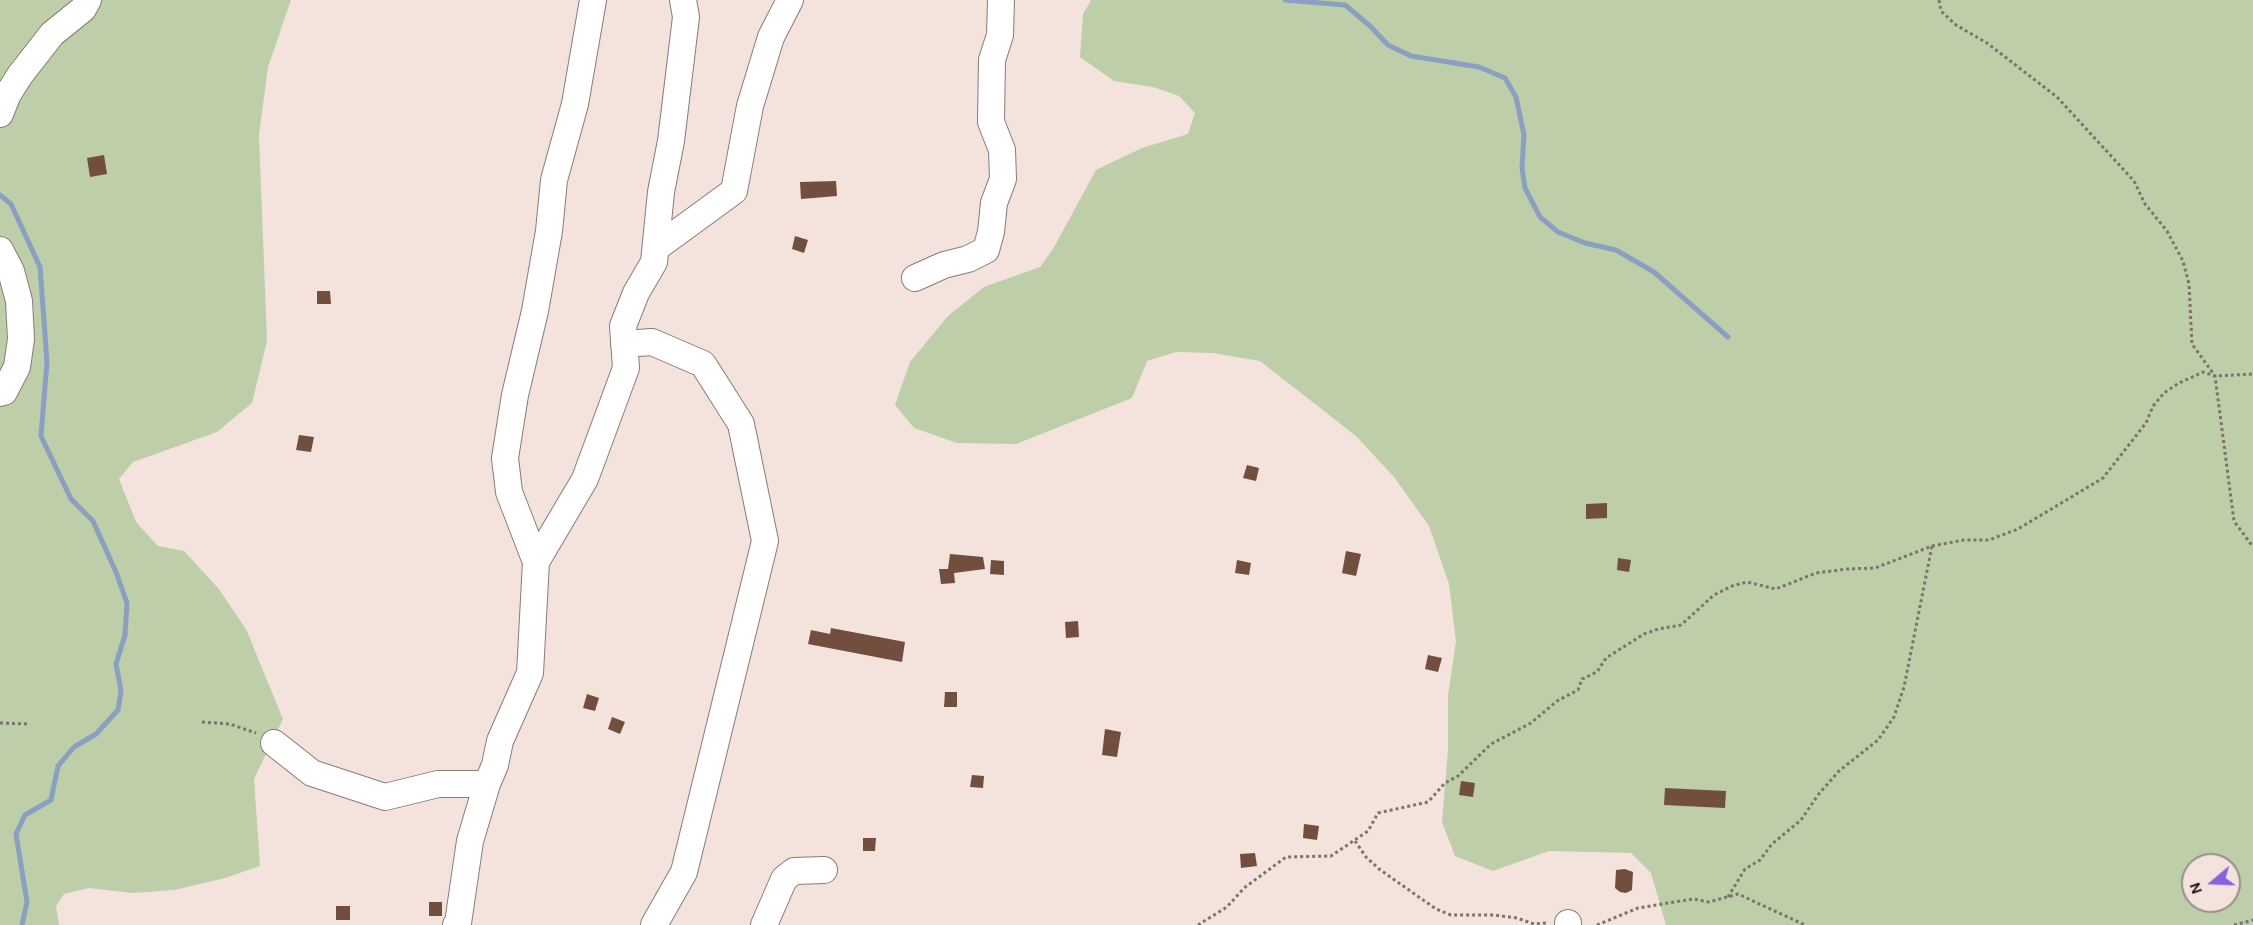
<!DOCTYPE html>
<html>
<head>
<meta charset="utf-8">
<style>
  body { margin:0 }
  #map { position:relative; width:2253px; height:925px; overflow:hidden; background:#f3e3dc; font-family:Karla,sans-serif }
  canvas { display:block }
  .north { position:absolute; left:2181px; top:853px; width:60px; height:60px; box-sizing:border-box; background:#f3e3dc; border:2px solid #998e89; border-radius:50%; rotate:251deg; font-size:16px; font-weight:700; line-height:24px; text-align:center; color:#130e0c }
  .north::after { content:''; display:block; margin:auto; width:21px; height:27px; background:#8563de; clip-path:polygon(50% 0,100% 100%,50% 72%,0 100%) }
</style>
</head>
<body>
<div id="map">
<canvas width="2253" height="925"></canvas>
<div class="north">N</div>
</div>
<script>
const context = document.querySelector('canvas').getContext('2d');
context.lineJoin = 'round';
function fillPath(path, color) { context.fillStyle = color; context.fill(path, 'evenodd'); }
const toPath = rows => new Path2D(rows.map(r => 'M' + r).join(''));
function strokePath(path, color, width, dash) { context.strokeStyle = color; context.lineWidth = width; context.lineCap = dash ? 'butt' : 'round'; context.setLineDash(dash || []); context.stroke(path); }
const green = toPath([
  [0,0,291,0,268,67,259,135,267,341,252,403,217,432,133,462,119,479,136,522,158,546,184,551,218,588,246,629,283,719,254,779,260,866,225,878,174,890,132,893,89,888,64,894,56,906,59,925,0,925],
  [1091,0,2253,0,2253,925,1666,925,1651,873,1631,853,1549,851,1493,871,1455,856,1442,822,1448,750,1448,696,1456,641,1449,584,1429,526,1394,477,1356,436,1260,361,1213,353,1176,352,1147,361,1132,398,1016,444,957,443,914,428,895,405,910,362,948,316,984,287,1040,267,1053,249,1096,170,1142,148,1188,134,1195,113,1179,96,1153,87,1114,81,1080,57,1083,14],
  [2193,865,2229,865,2229,901,2193,901]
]);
const stream = toPath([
  [1285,0,1345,5,1369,25,1388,45,1411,56,1479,67,1505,78,1516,97,1524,135,1522,168,1525,188,1540,217,1558,232,1585,243,1616,250,1654,272,1728,337],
  [0,195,11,204,40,267,47,362,41,436,71,499,93,521,116,572,127,603,125,635,116,664,121,691,118,710,96,734,74,747,58,766,51,800,25,815,16,834,27,902,22,925]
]);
const building = toPath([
  [104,155,107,174,90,177,87,158],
  [836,181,837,196,801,199,800,182],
  [795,236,808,240,804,253,792,249],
  [317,291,330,291,331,304,317,304],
  [299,435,314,437,311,452,296,450],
  [1247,465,1259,468,1256,481,1243,478],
  [1607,503,1607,518,1586,519,1586,504],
  [1346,551,1361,554,1356,576,1342,573],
  [950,554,983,557,985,569,954,573,955,583,941,584,939,569,948,569],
  [1618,558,1631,560,1629,572,1617,570],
  [991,560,1004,561,1004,575,990,574],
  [1237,560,1251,563,1249,575,1235,573],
  [1078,621,1079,637,1066,638,1065,622],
  [831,628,905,642,902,662,808,644,811,630,830,634],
  [1428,655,1442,658,1438,672,1425,669],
  [945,692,957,692,957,707,944,707],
  [587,694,599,698,595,711,583,708],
  [612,717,625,722,620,734,608,729],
  [1105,729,1121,732,1117,757,1102,755],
  [972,775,984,776,983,788,970,787],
  [1461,781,1475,783,1473,797,1459,795],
  [1665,788,1726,791,1725,808,1664,805],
  [1304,824,1319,826,1317,840,1303,838],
  [863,838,876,838,875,851,863,851],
  [1255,853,1257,866,1241,868,1240,854],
  [1625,869,1633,872,1632,890,1626,893,1620,892,1615,888,1616,870],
  [429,902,442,902,442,916,429,916],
  [336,906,350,906,350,920,336,920]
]);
const path = toPath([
  [1939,0,1941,11,1956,25,1987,43,2057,97,2134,181,2145,204,2167,231,2183,261,2189,284,2192,344,2215,376,2234,521,2253,547],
  [202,722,230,724,256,733],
  [0,723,29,724],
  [1355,841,1366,857,1379,869,1436,909,1451,915,1494,915,1517,918,1534,924,1547,923],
  [1728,897,1745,869,1760,860,1772,844,1801,820,1818,795,1839,771,1878,740,1894,717,1904,687,1932,546],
  [1198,925,1227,907,1244,888,1286,857,1331,856,1368,831,1378,813,1428,802,1445,783,1458,776,1491,744,1531,723,1557,701,1578,690,1582,679,1597,672,1606,658,1644,634,1658,629,1681,625,1714,595,1732,586,1747,582,1776,589,1816,573,1847,569,1875,568,1932,546,1964,540,1989,540,2018,529,2103,478,2146,423,2153,406,2164,393,2179,383,2203,372,2215,376,2253,374],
  [1597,925,1638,908,1693,899,1709,902,1738,894,1805,925],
  [2234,925,2253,920]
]);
const minor = toPath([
  [0,114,8,94,20,75,52,34,83,9,88,0],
  [656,248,734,191,750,106,771,37,790,0],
  [0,250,11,271,19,301,21,339,17,367,4,392,0,393],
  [915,278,944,265,968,259,986,250,991,232,994,203,1003,179,1002,150,991,122,992,60,1000,35,1001,0],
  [624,344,652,342,703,364,741,424,765,541,684,872,654,925],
  [536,562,509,492,505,458,515,395,535,311,549,231,554,180,575,104,593,0],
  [274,743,312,773,385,797,438,784,487,784],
  [1568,923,1568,925],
  [456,925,458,923,470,841,487,784,495,765,500,741,530,673,536,562,585,479,626,368,623,326,636,293,654,262,661,192,671,141,686,17,683,0],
  [764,925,784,879,794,871,824,870]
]);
fillPath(green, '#becea9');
strokePath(stream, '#8ba0c1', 5);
fillPath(building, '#724e3f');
strokePath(minor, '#8a7b76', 28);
strokePath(path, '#7d736e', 3, [3, 3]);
strokePath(minor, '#fff', 26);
</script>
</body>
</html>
